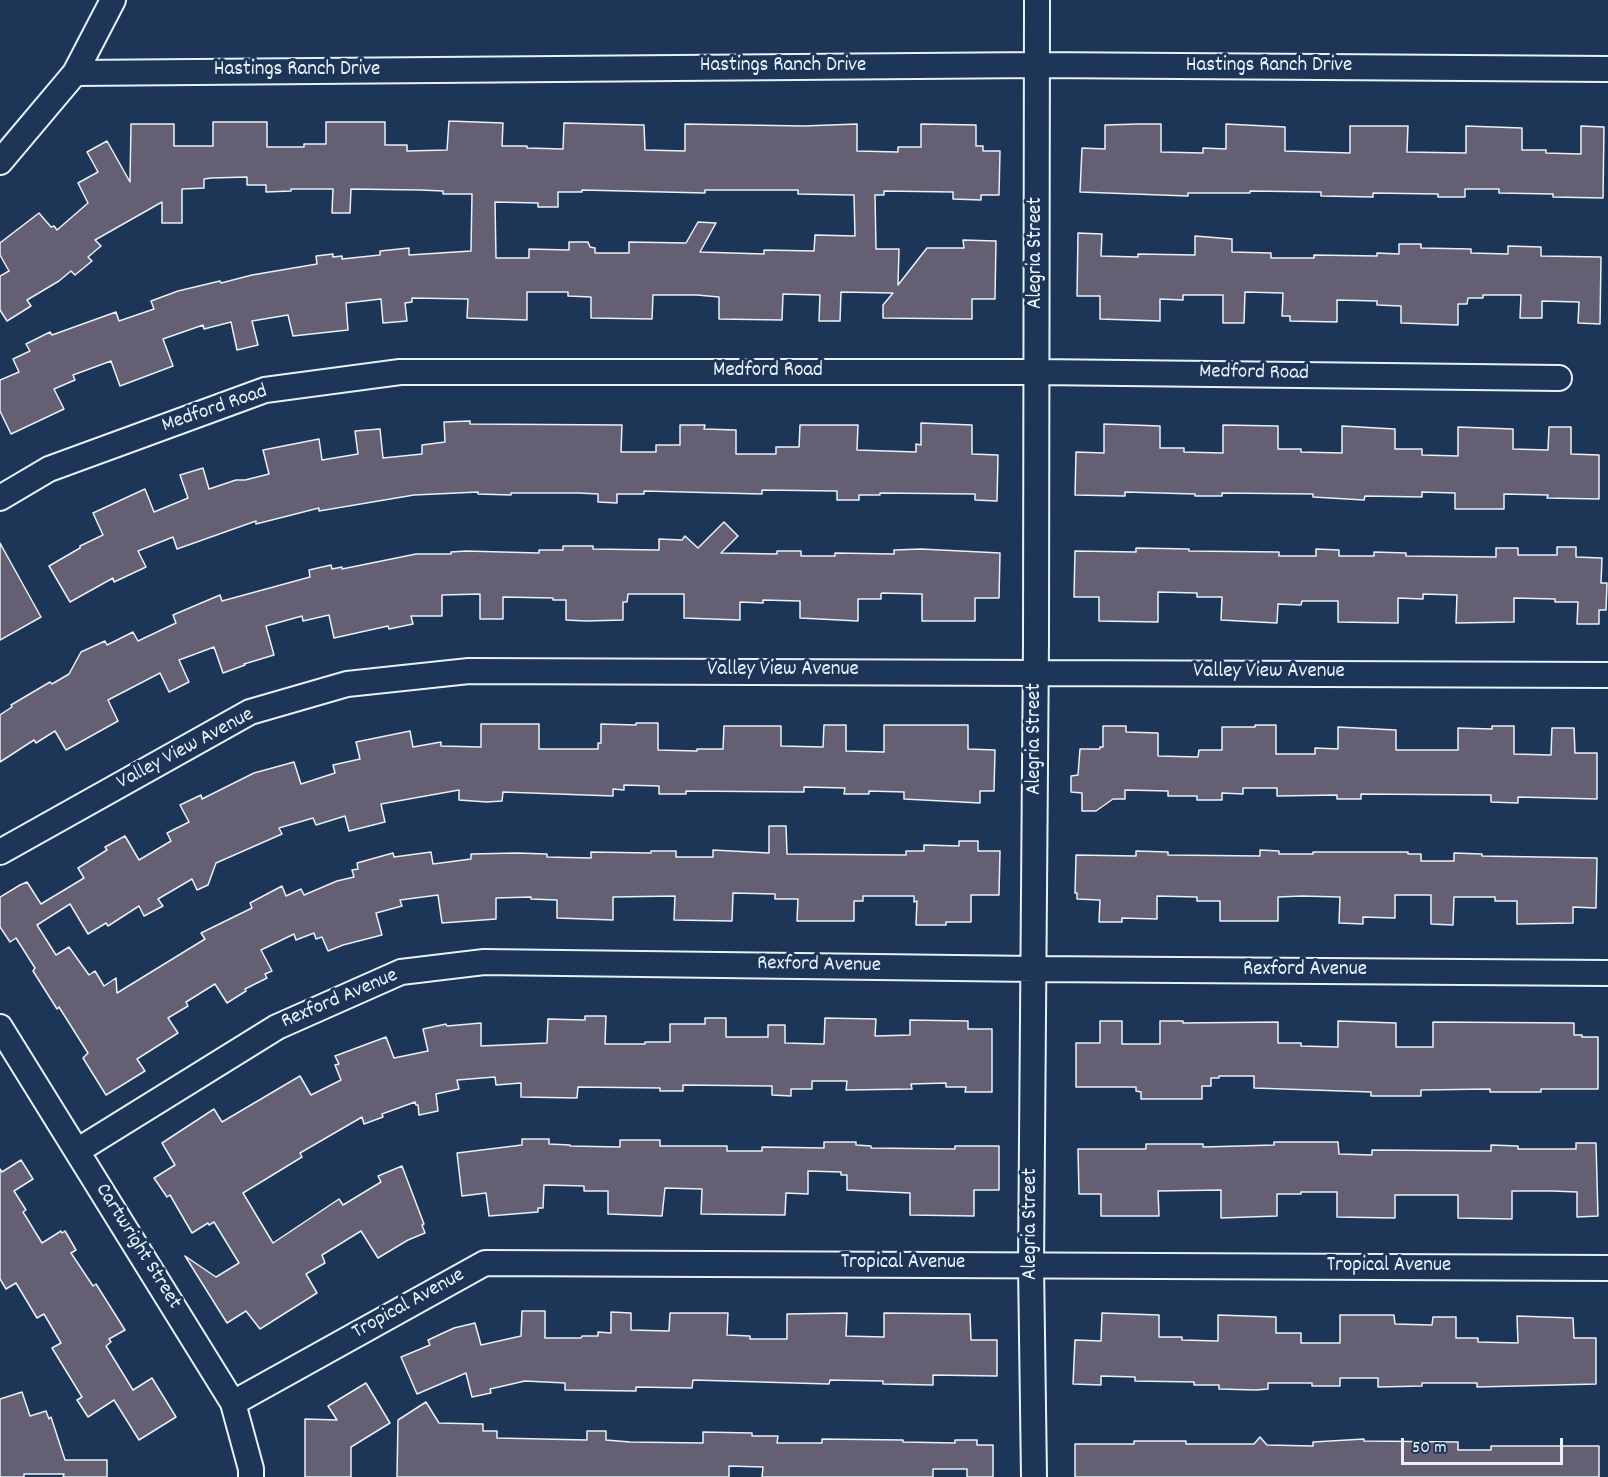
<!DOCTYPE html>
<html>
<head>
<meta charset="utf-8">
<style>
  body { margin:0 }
  #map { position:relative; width:1608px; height:1477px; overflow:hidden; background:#1d3557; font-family:Dekko,sans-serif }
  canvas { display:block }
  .scale { position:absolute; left:1401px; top:1438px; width:162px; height:27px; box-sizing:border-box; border:3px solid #e8f1f8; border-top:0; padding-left:8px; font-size:18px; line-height:21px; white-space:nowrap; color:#e8f1f8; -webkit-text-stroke:4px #1d3557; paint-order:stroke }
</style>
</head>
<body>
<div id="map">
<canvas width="1608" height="1477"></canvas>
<div class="scale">50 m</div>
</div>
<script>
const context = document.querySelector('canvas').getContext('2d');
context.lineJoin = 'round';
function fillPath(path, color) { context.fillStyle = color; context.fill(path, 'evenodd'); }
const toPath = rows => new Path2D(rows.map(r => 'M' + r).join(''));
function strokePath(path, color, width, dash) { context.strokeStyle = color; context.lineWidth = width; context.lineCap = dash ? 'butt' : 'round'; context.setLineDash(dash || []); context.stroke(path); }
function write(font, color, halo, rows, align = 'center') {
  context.font = font + ' Dekko,sans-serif'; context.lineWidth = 6; context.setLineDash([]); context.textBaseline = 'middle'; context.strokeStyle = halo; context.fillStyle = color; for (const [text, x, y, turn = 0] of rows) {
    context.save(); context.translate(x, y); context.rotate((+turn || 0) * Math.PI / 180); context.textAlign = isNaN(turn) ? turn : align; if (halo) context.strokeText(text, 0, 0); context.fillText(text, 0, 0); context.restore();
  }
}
const building = toPath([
  [449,121,503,123,502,146,527,146,527,148,563,149,564,123,644,125,645,150,685,151,685,124,804,126,857,124,857,151,898,152,898,147,921,147,921,124,976,125,976,146,983,146,983,151,1000,151,999,195,981,195,981,200,953,199,953,192,884,191,884,195,875,195,876,249,899,249,898,285,927,248,964,248,963,240,996,241,995,299,972,299,972,319,883,318,883,305,893,293,841,292,840,321,819,321,820,295,783,294,782,320,719,319,719,297,697,295,653,295,652,319,591,318,591,297,568,296,568,292,527,292,527,320,467,318,468,299,412,298,412,302,405,303,407,321,383,323,381,299,346,303,348,330,293,336,288,315,252,321,258,345,237,350,231,322,204,329,203,325,163,339,173,366,120,386,111,361,73,375,75,380,54,389,64,409,11,434,0,411,0,380,19,372,13,359,30,351,26,344,50,332,52,335,116,312,119,321,154,309,151,301,178,291,220,281,221,283,252,275,317,264,316,256,333,254,333,257,342,256,342,259,380,255,380,251,409,248,409,255,471,251,472,194,443,194,443,191,420,190,351,189,350,213,332,213,333,189,291,189,291,191,266,192,266,185,247,185,247,177,211,178,204,179,204,188,182,189,182,223,162,223,162,202,95,240,101,246,88,257,92,261,75,275,71,271,59,281,27,300,31,306,7,321,0,310,0,276,9,271,0,255,0,243,39,213,51,227,54,226,57,230,88,203,78,183,98,172,87,152,107,141,130,182,131,124,174,124,174,146,213,146,213,122,267,122,267,147,304,147,304,144,326,144,326,122,385,122,385,145,407,145,407,151,447,150,449,121],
  [582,190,705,193,705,190,798,190,798,194,854,195,855,236,815,235,814,251,764,250,764,254,700,252,716,223,698,222,686,243,629,242,629,253,595,253,595,248,590,247,588,242,569,242,569,250,529,249,529,258,496,258,495,202,538,203,538,207,558,207,558,192,582,192,582,190],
  [1138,124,1161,124,1161,152,1203,153,1203,148,1226,149,1226,124,1285,127,1285,151,1350,153,1350,126,1408,126,1407,152,1466,153,1466,126,1522,128,1522,150,1546,150,1546,153,1581,154,1581,126,1604,127,1603,198,1553,197,1553,194,1499,193,1499,189,1465,189,1465,197,1438,197,1438,194,1373,193,1373,197,1321,196,1321,192,1250,191,1250,193,1188,193,1188,196,1080,192,1082,148,1105,149,1105,125,1138,124],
  [1078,233,1102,234,1101,256,1138,257,1138,254,1195,255,1195,236,1232,239,1232,252,1271,253,1271,258,1314,258,1314,255,1377,256,1377,253,1399,254,1399,244,1421,244,1421,248,1471,249,1471,253,1508,254,1508,246,1541,247,1541,256,1601,257,1600,324,1578,323,1579,302,1542,301,1542,318,1520,318,1521,295,1483,295,1483,298,1468,298,1467,304,1458,304,1458,325,1401,323,1401,306,1377,305,1377,301,1337,300,1337,322,1290,321,1290,316,1282,316,1283,293,1245,292,1244,323,1223,323,1223,295,1183,295,1183,300,1160,299,1160,321,1100,319,1100,296,1077,296,1078,233],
  [470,421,470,424,622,425,621,452,656,452,656,445,680,445,680,425,705,425,704,429,736,430,736,454,776,454,776,447,799,447,800,425,858,425,857,450,916,452,916,444,921,445,921,423,972,425,972,454,998,455,997,501,975,500,975,494,880,493,880,495,859,495,859,500,837,500,837,491,762,490,762,494,644,491,644,494,617,494,617,503,598,502,598,494,578,493,511,493,511,495,478,494,478,492,414,495,319,511,319,508,256,524,256,521,177,549,173,537,138,551,146,567,114,582,113,578,70,602,49,566,80,548,80,546,103,535,93,513,145,489,154,512,188,498,180,475,203,468,209,489,236,480,245,480,269,474,263,450,319,439,322,460,358,454,355,431,380,429,383,458,422,454,422,445,445,442,444,422,470,421],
  [1104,424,1160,426,1160,448,1184,448,1184,452,1223,453,1223,425,1278,426,1278,449,1301,449,1301,452,1342,453,1342,426,1395,429,1395,449,1422,449,1422,455,1458,456,1458,427,1513,429,1513,449,1548,450,1549,427,1571,427,1571,454,1599,455,1599,499,1547,498,1548,495,1504,494,1504,509,1455,509,1455,493,1422,492,1422,497,1365,496,1364,500,1313,497,1313,494,1222,493,1222,496,1195,496,1195,494,1125,492,1125,496,1075,495,1076,452,1104,453,1104,424],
  [724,522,738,536,721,553,777,554,777,551,801,551,801,556,835,556,835,553,894,554,894,550,921,549,1000,553,999,598,975,598,975,621,922,621,922,594,882,593,881,594,881,599,858,599,858,621,800,618,800,601,763,600,763,603,740,602,740,620,684,618,684,594,628,594,627,602,623,602,623,620,586,621,566,620,566,600,553,600,553,598,503,597,503,619,480,619,480,594,442,595,442,616,411,616,413,624,389,629,388,626,334,638,329,615,303,621,302,616,266,626,274,655,244,664,245,665,223,673,214,647,179,660,189,682,169,692,160,673,108,700,118,721,66,750,55,731,36,743,34,740,0,762,0,715,12,707,11,705,50,682,52,684,69,674,81,652,105,641,107,645,133,632,138,641,176,623,173,615,220,595,222,601,310,577,309,570,331,565,332,569,342,567,342,569,416,554,451,554,451,552,466,551,539,553,539,550,563,550,563,546,593,546,593,549,659,550,659,539,682,540,685,536,698,548,724,522],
  [0,543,41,617,0,640,0,543],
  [1557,547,1576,547,1576,557,1602,558,1601,583,1607,583,1606,610,1599,610,1599,624,1577,624,1578,602,1555,602,1555,599,1514,598,1514,622,1456,623,1457,595,1423,594,1423,599,1398,598,1398,623,1338,622,1338,601,1302,601,1301,605,1278,604,1277,623,1221,620,1222,597,1197,597,1197,593,1158,592,1158,622,1099,621,1099,597,1074,597,1075,551,1136,552,1136,548,1189,549,1189,551,1279,552,1279,556,1316,556,1316,549,1339,550,1339,556,1374,556,1374,552,1406,553,1406,556,1496,557,1496,548,1518,548,1518,555,1557,555,1557,547],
  [636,723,658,723,658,750,697,751,697,749,723,749,724,726,781,726,781,746,823,747,824,725,846,725,846,751,884,752,884,725,968,725,968,749,995,750,994,791,980,791,980,803,904,799,904,792,869,791,869,794,844,794,845,788,804,787,804,792,686,791,686,794,659,794,659,786,624,785,624,790,613,789,613,796,503,792,502,801,487,802,459,800,459,790,381,804,385,822,349,831,345,816,316,825,313,818,279,828,282,834,216,863,208,885,197,890,192,879,158,899,163,906,144,916,139,906,108,926,106,923,88,934,70,904,37,925,56,955,69,947,89,975,95,971,104,986,116,978,117,993,205,939,201,933,252,908,250,903,282,886,286,896,301,889,304,895,337,881,354,877,352,870,358,869,357,863,393,853,394,857,431,852,433,864,471,859,471,854,517,853,547,854,547,857,591,858,591,852,651,853,651,851,676,851,676,857,713,857,713,850,769,853,769,826,786,826,787,854,906,855,906,851,924,851,924,845,959,846,959,841,978,841,978,851,1000,851,999,895,971,895,971,922,946,922,946,925,916,925,917,901,914,902,914,896,863,896,863,901,854,901,854,921,797,921,798,899,775,899,775,894,733,893,732,921,674,920,675,896,613,897,613,920,557,918,557,900,531,899,531,897,496,898,496,919,442,923,438,895,400,900,402,906,376,913,382,935,343,945,328,951,322,937,316,939,314,933,296,940,294,934,261,950,272,971,265,974,267,978,245,989,246,991,227,1003,215,984,186,1002,188,1006,168,1018,178,1033,137,1059,145,1071,106,1095,83,1058,88,1053,59,1007,57,1009,33,971,35,968,16,938,10,942,0,927,0,897,20,885,27,882,41,904,84,878,78,868,107,850,105,847,125,836,139,860,171,841,167,833,189,822,180,805,201,795,202,799,254,773,294,762,301,784,335,773,333,765,360,759,356,742,410,731,413,747,441,742,441,746,481,747,481,724,539,724,539,749,598,749,598,743,601,743,601,724,636,725,636,723],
  [1255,725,1276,725,1276,754,1315,754,1315,748,1338,749,1338,727,1396,730,1396,750,1458,750,1458,728,1492,729,1492,726,1514,726,1514,754,1551,755,1552,728,1574,728,1575,753,1597,753,1597,799,1518,797,1518,803,1491,802,1491,795,1361,794,1361,799,1337,799,1337,795,1277,796,1277,788,1243,788,1243,794,1222,793,1222,800,1197,800,1197,796,1168,796,1168,791,1125,790,1125,799,1113,799,1096,811,1082,811,1082,793,1071,792,1071,776,1078,775,1080,749,1100,749,1100,747,1103,747,1103,726,1126,726,1126,732,1158,733,1158,756,1198,757,1199,750,1222,750,1222,727,1255,727,1255,725],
  [1260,850,1279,851,1279,854,1313,854,1313,852,1408,852,1408,854,1421,854,1421,861,1454,861,1454,853,1482,854,1482,856,1597,858,1596,908,1573,907,1573,923,1517,924,1517,901,1495,901,1495,897,1454,897,1453,925,1431,924,1431,895,1395,895,1395,918,1363,917,1363,924,1339,923,1340,897,1302,896,1278,897,1278,921,1220,921,1220,901,1197,901,1197,897,1157,896,1157,919,1122,918,1122,922,1099,922,1100,900,1077,899,1077,893,1075,893,1076,855,1136,856,1136,851,1168,852,1168,855,1260,856,1260,850],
  [585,1016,606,1016,605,1044,645,1044,645,1042,670,1042,670,1024,705,1024,705,1018,726,1018,726,1037,768,1037,768,1025,785,1025,785,1043,824,1044,825,1018,876,1019,875,1036,910,1035,910,1020,968,1021,968,1029,992,1029,992,1092,965,1092,966,1087,946,1087,946,1083,911,1084,912,1089,846,1090,847,1081,812,1081,812,1089,791,1089,791,1096,772,1095,772,1086,683,1085,683,1091,660,1091,660,1088,578,1087,577,1098,521,1097,521,1083,496,1085,495,1077,457,1080,459,1089,436,1094,438,1111,419,1115,418,1105,416,1105,415,1102,382,1114,383,1117,364,1124,362,1117,300,1153,302,1157,243,1193,273,1243,339,1199,343,1205,381,1182,378,1176,402,1166,424,1224,422,1225,425,1233,408,1240,378,1258,361,1231,322,1255,325,1263,306,1274,317,1293,260,1329,246,1311,227,1323,185,1256,216,1277,239,1263,214,1222,209,1225,208,1223,192,1233,170,1195,167,1197,154,1178,175,1165,162,1143,214,1109,222,1122,300,1076,311,1095,341,1080,335,1065,339,1064,335,1056,386,1037,394,1058,428,1051,423,1029,446,1024,447,1026,481,1023,481,1046,547,1043,548,1019,585,1020,585,1016],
  [1100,1021,1122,1021,1122,1044,1160,1044,1160,1021,1183,1021,1183,1023,1278,1022,1278,1043,1301,1043,1301,1046,1338,1047,1338,1021,1396,1023,1396,1047,1433,1047,1433,1022,1574,1023,1574,1035,1582,1035,1582,1037,1598,1037,1598,1089,1541,1089,1541,1092,1490,1092,1490,1089,1421,1090,1421,1096,1371,1096,1371,1092,1254,1088,1254,1076,1219,1076,1219,1078,1211,1078,1211,1086,1202,1086,1202,1099,1141,1099,1141,1092,1136,1091,1136,1087,1076,1087,1076,1043,1100,1043,1100,1021],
  [522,1139,549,1139,549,1144,570,1145,570,1146,620,1147,620,1140,660,1140,660,1146,727,1146,727,1151,762,1151,762,1147,824,1148,824,1142,856,1142,856,1145,871,1146,871,1148,955,1149,955,1146,999,1146,999,1190,974,1190,974,1216,910,1215,910,1193,847,1190,847,1175,841,1175,841,1172,808,1171,808,1194,786,1193,785,1215,701,1214,702,1189,665,1188,662,1216,608,1214,608,1191,584,1191,584,1186,544,1185,543,1208,538,1208,538,1212,489,1216,486,1193,462,1196,457,1153,522,1145,522,1139],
  [1274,1142,1338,1142,1339,1154,1372,1155,1372,1150,1491,1151,1491,1145,1518,1146,1518,1149,1576,1149,1576,1143,1596,1143,1598,1216,1577,1217,1577,1192,1553,1191,1512,1191,1512,1219,1458,1218,1458,1195,1395,1195,1395,1218,1337,1217,1337,1192,1301,1192,1301,1194,1277,1194,1277,1216,1221,1218,1221,1190,1158,1191,1159,1216,1101,1216,1101,1194,1079,1194,1078,1149,1146,1149,1146,1144,1203,1144,1203,1147,1274,1145,1274,1142],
  [21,1160,33,1179,14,1191,26,1210,23,1212,42,1243,61,1231,62,1233,65,1231,76,1250,71,1253,93,1286,96,1284,125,1330,109,1339,111,1342,106,1346,133,1390,152,1378,176,1417,139,1440,114,1400,88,1417,77,1400,82,1397,52,1348,61,1343,44,1314,37,1318,16,1283,6,1289,0,1279,0,1169,2,1172,21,1160],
  [522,1311,545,1311,545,1338,581,1338,582,1336,598,1336,598,1332,611,1333,611,1312,631,1313,631,1330,669,1331,670,1313,728,1313,727,1335,750,1336,750,1339,787,1339,787,1314,847,1313,846,1336,884,1337,884,1313,970,1314,971,1340,997,1340,997,1376,933,1375,933,1385,883,1384,883,1381,830,1380,829,1384,693,1380,692,1388,636,1387,636,1391,565,1390,565,1383,525,1381,490,1389,491,1393,472,1397,466,1373,417,1394,401,1357,430,1345,428,1340,454,1328,475,1323,481,1345,521,1336,522,1311],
  [1102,1313,1159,1315,1159,1337,1182,1337,1182,1340,1218,1341,1218,1315,1276,1317,1276,1333,1301,1333,1301,1343,1340,1343,1340,1315,1394,1315,1395,1324,1432,1325,1433,1317,1456,1317,1456,1338,1478,1338,1478,1342,1518,1343,1517,1316,1573,1318,1574,1338,1596,1338,1596,1384,1477,1387,1477,1383,1422,1383,1422,1386,1378,1387,1378,1378,1340,1378,1340,1386,1312,1386,1312,1383,1268,1383,1268,1389,1256,1390,1219,1389,1219,1385,1194,1385,1194,1382,1135,1381,1135,1377,1101,1376,1101,1385,1073,1384,1075,1340,1101,1341,1102,1313],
  [366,1383,390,1423,351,1447,351,1477,305,1477,305,1419,337,1420,328,1406,366,1383],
  [22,1392,30,1416,46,1411,49,1419,51,1417,65,1460,107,1460,107,1477,63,1477,64,1474,24,1474,24,1477,0,1477,0,1399,22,1392],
  [426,1402,439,1423,483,1424,483,1431,497,1431,497,1438,587,1440,587,1431,606,1431,606,1440,630,1442,703,1443,703,1432,752,1433,752,1436,778,1436,777,1443,822,1443,822,1439,903,1440,903,1442,955,1443,955,1440,977,1440,977,1445,993,1445,993,1477,967,1477,967,1469,933,1469,933,1477,762,1477,763,1467,729,1466,729,1477,397,1477,398,1420,426,1402],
  [1260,1437,1267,1445,1313,1446,1313,1442,1364,1439,1364,1441,1458,1442,1458,1450,1491,1450,1491,1446,1599,1446,1599,1477,1075,1477,1075,1444,1134,1444,1134,1441,1186,1441,1186,1444,1254,1444,1260,1437]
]);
const street = toPath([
  [75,73,113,0],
  [0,162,75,73,1037,65,1608,69],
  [0,498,49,469,265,390,400,372,1037,372,1559,378],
  [0,852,250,712,347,684,469,671,1608,675],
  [0,1027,233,1403,251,1469,251,1477],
  [77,1151,277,1027,401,972,484,962,1034,969,1608,973],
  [233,1403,485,1263,1608,1268],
  [1034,1477,1031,1265,1036,642,1037,0]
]);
const streetNames = [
  ["Hastings Ranch Drive",783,67],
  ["Hastings Ranch Drive",1269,67],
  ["Hastings Ranch Drive",297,71],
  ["Alegria Street",1037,253,-90],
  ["Medford Road",768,372],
  ["Medford Road",1254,374,1],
  ["Medford Road",215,410,-19],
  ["Valley View Avenue",783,671],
  ["Valley View Avenue",1269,673],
  ["Alegria Street",1036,739,-90],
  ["Valley View Avenue",186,750,-28],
  ["Rexford Avenue",819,966,1],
  ["Rexford Avenue",1305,971],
  ["Rexford Avenue",340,1000,-23],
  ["Alegria Street",1032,1224,-90],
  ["Cartwright Street",137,1247,58],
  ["Tropical Avenue",903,1264],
  ["Tropical Avenue",1389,1267],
  ["Tropical Avenue",409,1305,-29]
];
fillPath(building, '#645f72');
strokePath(building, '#e8f1f8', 1.5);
strokePath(street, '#e8f1f8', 28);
strokePath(street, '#1d3557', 24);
write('21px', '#e8f1f8', '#1d3557', streetNames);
</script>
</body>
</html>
